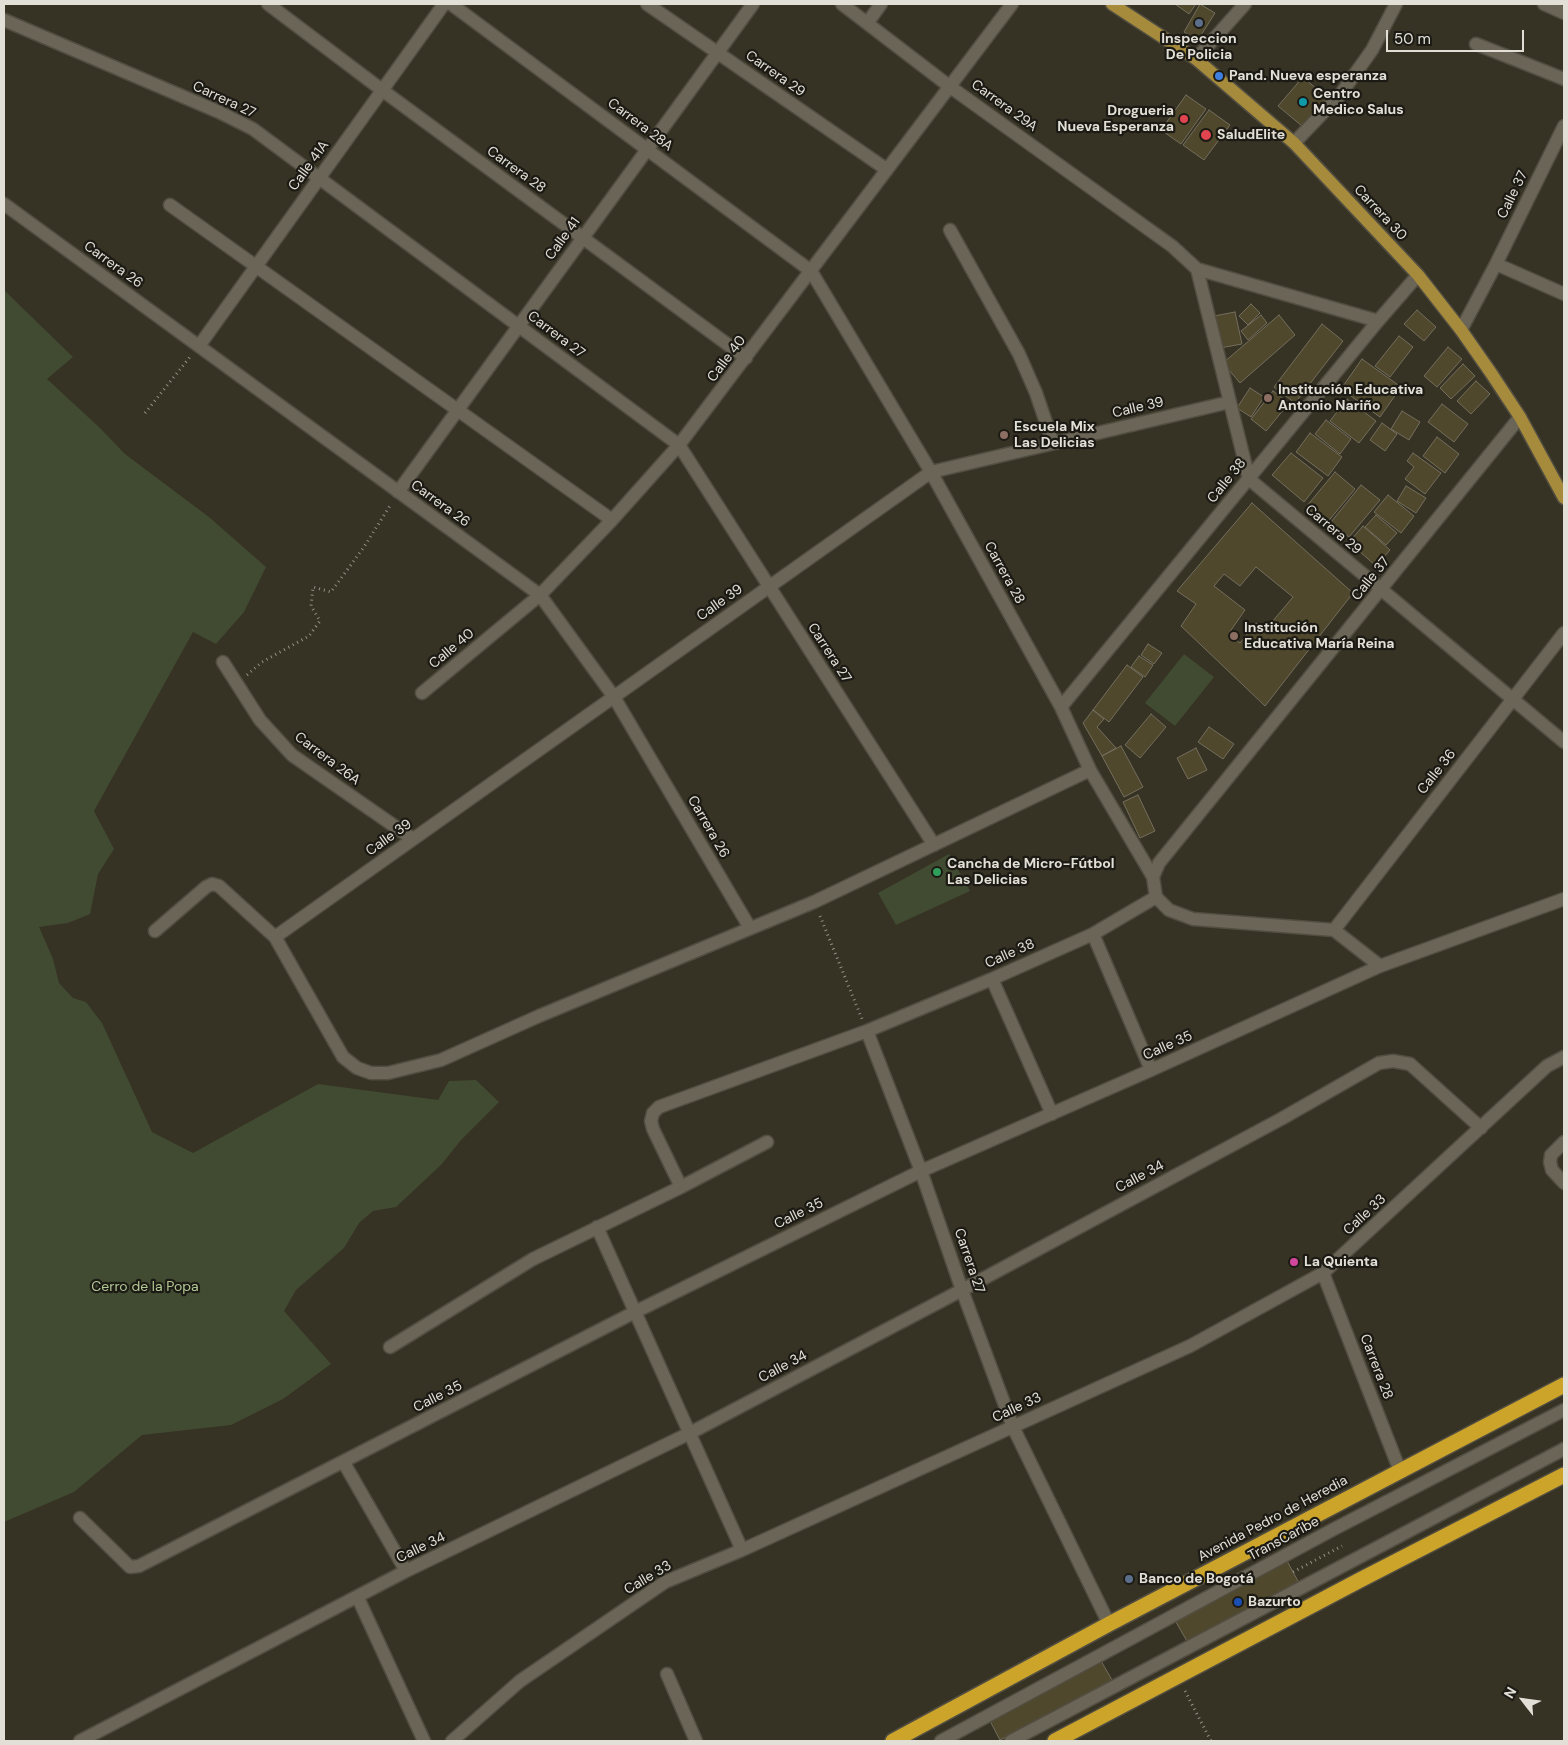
<!DOCTYPE html>
<html>
<head>
<meta charset="utf-8">
<style>
  body { margin:0 }
  #map { position:relative; width:1568px; height:1745px; overflow:hidden; background:#363224; font-family:"DM Sans",sans-serif }
  canvas { display:block }
  .frame { position:absolute; inset:0; border:5px solid #e2dfd6; pointer-events:none }
  .north { position:absolute; left:1498px; top:1675px; width:50px; height:50px; -webkit-text-stroke:4px #1c1a14; paint-order:stroke; rotate:300deg; font-size:14px; font-weight:700; line-height:20px; text-align:center; color:#e2dfd6 }
  .north::after { content:''; display:block; margin:auto; width:18px; height:22px; background:#e2dfd6; clip-path:polygon(50% 0,100% 100%,50% 72%,0 100%) }
  .scale { position:absolute; left:1386px; top:30px; width:138px; height:22px; box-sizing:border-box; border:2px solid #e2dfd6; border-top:0; padding-left:6px; font-size:15px; line-height:18px; white-space:nowrap; color:#e2dfd6; -webkit-text-stroke:4px #1c1a14; paint-order:stroke }
</style>
</head>
<body>
<div id="map">
<canvas width="1568" height="1745"></canvas>
<div class="frame"></div>
<div class="north">N</div>
<div class="scale">50 m</div>
</div>
<script>
const context = document.querySelector('canvas').getContext('2d');
context.lineJoin = 'round';
function fillPath(path, color) { context.fillStyle = color; context.fill(path, 'evenodd'); }
const toPath = rows => new Path2D(rows.map(r => 'M' + r).join(''));
function strokePath(path, color, width, dash) { context.strokeStyle = color; context.lineWidth = width; context.lineCap = dash ? 'butt' : 'round'; context.setLineDash(dash || []); context.stroke(path); }
function write(font, color, halo, rows, align = 'center') {
  context.font = font + ' "DM Sans",sans-serif'; context.lineWidth = 4.5; context.setLineDash([]); context.textBaseline = 'middle'; context.strokeStyle = halo; context.fillStyle = color; for (const [text, x, y, turn = 0] of rows) {
    context.save(); context.translate(x, y); context.rotate((+turn || 0) * Math.PI / 180); context.textAlign = isNaN(turn) ? turn : align; if (halo) context.strokeText(text, 0, 0); context.fillText(text, 0, 0); context.restore();
  }
}
const green = toPath([
  [4,290,73,357,47,379,100,428,125,454,209,517,266,567,244,612,216,644,193,632,94,811,114,849,98,874,90,914,68,923,39,927,53,959,59,983,73,998,86,1002,102,1023,152,1132,193,1153,318,1084,438,1100,449,1081,476,1080,499,1102,461,1140,441,1165,396,1207,373,1211,359,1223,344,1248,296,1290,284,1311,331,1364,283,1399,231,1425,142,1435,74,1492,4,1522],
  [1184,654,1214,677,1175,726,1145,703],
  [949,854,970,891,896,925,878,893]
]);
const building = toPath([
  [1175,4,1196,4,1189,14,1175,4],
  [1200,4,1215,13,1198,40,1184,32,1200,4],
  [1303,77,1327,98,1302,126,1278,106,1303,77],
  [1186,95,1206,109,1181,144,1161,130,1186,95],
  [1209,110,1230,125,1204,160,1183,145,1209,110],
  [1251,304,1260,313,1248,325,1239,316,1251,304],
  [1417,310,1436,327,1424,341,1404,324,1417,310],
  [1235,312,1242,344,1220,348,1214,316,1235,312],
  [1261,315,1267,323,1248,340,1241,331,1261,315],
  [1279,315,1295,335,1240,383,1223,363,1279,315],
  [1322,324,1343,341,1295,403,1274,387,1322,324],
  [1399,336,1413,347,1390,377,1375,366,1399,336],
  [1448,347,1462,359,1437,387,1424,376,1448,347],
  [1362,359,1401,387,1380,417,1341,389,1362,359],
  [1463,364,1475,376,1451,399,1440,388,1463,364],
  [1476,381,1490,394,1471,414,1457,401,1476,381],
  [1250,388,1264,397,1251,417,1237,408,1250,388],
  [1273,391,1289,403,1266,431,1251,419,1273,391],
  [1347,399,1376,421,1359,443,1330,421,1347,399],
  [1442,404,1468,424,1454,442,1428,422,1442,404],
  [1402,411,1420,422,1409,440,1391,429,1402,411],
  [1326,420,1351,439,1340,454,1315,434,1326,420],
  [1382,423,1397,434,1385,451,1370,440,1382,423],
  [1310,433,1342,457,1328,476,1296,452,1310,433],
  [1437,437,1459,454,1445,473,1423,456,1437,437],
  [1291,453,1323,478,1304,502,1272,475,1291,453],
  [1413,453,1441,473,1425,494,1405,479,1414,467,1407,461,1413,453],
  [1335,472,1355,489,1326,524,1306,507,1335,472],
  [1361,485,1380,500,1349,537,1331,522,1361,485],
  [1406,486,1426,498,1416,513,1397,501,1406,486],
  [1388,495,1414,516,1401,533,1374,512,1388,495],
  [1252,503,1353,593,1265,706,1181,626,1196,604,1177,591,1252,503],
  [1256,567,1293,597,1266,629,1256,623,1240,643,1229,633,1245,610,1214,586,1224,574,1240,586,1256,567],
  [1376,515,1397,533,1386,545,1365,527,1376,515],
  [1363,526,1390,550,1376,566,1349,542,1363,526],
  [1148,644,1162,653,1154,664,1141,655,1148,644],
  [1139,656,1153,665,1145,677,1131,667,1139,656],
  [1127,665,1143,677,1109,722,1093,710,1127,665],
  [1093,710,1104,719,1097,727,1116,748,1102,756,1083,723,1093,710],
  [1151,714,1166,727,1140,758,1125,745,1151,714],
  [1209,727,1234,744,1223,759,1198,742,1209,727],
  [1121,746,1143,787,1124,797,1102,756,1121,746],
  [1196,748,1207,770,1188,779,1177,758,1196,748],
  [1138,795,1155,831,1140,838,1123,802,1138,795],
  [1287,1561,1299,1583,1188,1643,1176,1622,1287,1561],
  [1101,1661,1112,1680,1000,1740,990,1721,1101,1661]
]);
const path = toPath([
  [145,413,190,357],
  [247,675,262,662,309,636,320,621,311,606,313,587,331,592,364,547,391,504],
  [820,916,862,1019],
  [1293,1572,1342,1546],
  [1185,1691,1211,1741]
]);
const minor = toPath([
  [268,4,382,90,746,358],
  [451,4,811,271,931,472,1061,707,1090,770,1153,877,1156,897],
  [647,4,886,169],
  [842,4,949,86,1172,246,1197,269,1378,321],
  [1544,4,1564,13],
  [4,20,219,112,253,129,679,445,934,845],
  [868,22,881,4],
  [1476,44,1564,79],
  [1196,59,1245,4],
  [1294,143,1340,95,1372,50,1396,4],
  [4,204,540,595,614,697,750,928],
  [170,205,612,520],
  [950,230,1019,354,1036,393,1053,443],
  [1496,264,1564,294],
  [1197,269,1249,479,1564,742],
  [1461,330,1496,264,1564,126],
  [199,346,444,4],
  [398,492,753,4],
  [223,662,260,720,292,755,413,839],
  [422,693,540,595,612,520,679,445,1012,4],
  [1061,707,1378,321,1418,275],
  [1153,877,1159,863,1520,417],
  [1156,897,1169,910,1193,919,1334,930,1380,966],
  [1334,930,1564,633],
  [155,931,206,887,212,884,219,886,275,937,343,1057,357,1068,371,1073,388,1073,441,1060,539,1016,814,902,1090,770],
  [1093,934,1151,1070],
  [275,937,931,472,1230,402],
  [992,979,1052,1114],
  [867,1031,921,1171,962,1290,1013,1427,1109,1624],
  [1564,1142,1551,1155,1550,1162,1552,1170,1564,1183],
  [681,1187,653,1129,651,1121,653,1113,659,1107,867,1031,992,979,1093,934,1156,897],
  [597,1227,742,1550],
  [1323,1273,1400,1471],
  [390,1347,533,1259,681,1187,767,1142],
  [344,1463,406,1571],
  [80,1518,130,1567,139,1566,635,1312,921,1171,1151,1070,1380,966,1564,899],
  [358,1598,424,1741],
  [667,1674,696,1741],
  [80,1741,406,1571,690,1433,962,1290,1281,1119,1379,1063,1393,1061,1410,1064,1481,1128],
  [452,1741,520,1681,665,1582,742,1550,1190,1346,1323,1273,1547,1066,1564,1057],
  [941,1741,1334,1529,1564,1410],
  [1011,1741,1564,1449]
]);
const major = toPath([
  [1112,4,1196,59,1294,143,1418,275,1461,330,1491,373,1520,417,1564,498]
]);
const highway = toPath([
  [893,1741,1109,1624,1564,1385],
  [1055,1741,1360,1580,1564,1475]
]);
const markers = [
  [1199,23,5,"#5c6f8a"],
  [1219,76,5,"#3f7fe0"],
  [1303,102,5,"#0f9aa8"],
  [1184,119,5,"#e0444e"],
  [1206,135,6,"#e0444e"],
  [1268,398,5,"#8d6e63"],
  [1004,435,5,"#8d6e63"],
  [1234,636,5,"#8d6e63"],
  [937,872,5,"#2e9e5b"],
  [1294,1262,5,"#d1479c"],
  [1129,1579,5,"#5c6f8a"],
  [1238,1602,5,"#1a4fb4"]
];
const poiNames = [
  ["Inspeccion",1199,39,"center"],
  ["De Policia",1199,55,"center"],
  ["Pand. Nueva esperanza",1229,76],
  ["Centro",1313,94],
  ["Medico Salus",1313,110],
  ["Drogueria",1174,111,"right"],
  ["Nueva Esperanza",1174,127,"right"],
  ["SaludElite",1217,135],
  ["Institución Educativa",1278,390],
  ["Antonio Nariño",1278,406],
  ["Escuela Mix",1014,427],
  ["Las Delicias",1014,443],
  ["Institución",1244,628],
  ["Educativa María Reina",1244,644],
  ["Cancha de Micro-Fútbol",947,864],
  ["Las Delicias",947,880],
  ["La Quienta",1304,1262],
  ["Banco de Bogotá",1139,1579],
  ["Bazurto",1248,1602]
];
const streetNames = [
  ["Carrera 29",775,74,35],
  ["Carrera 27",224,100,25],
  ["Carrera 29A",1004,106,36],
  ["Carrera 28A",640,125,37],
  ["Calle 41A",309,166,-54],
  ["Carrera 28",516,170,36],
  ["Calle 37",1513,195,-64],
  ["Carrera 30",1380,213,47],
  ["Calle 41",563,239,-54],
  ["Carrera 26",113,265,36],
  ["Carrera 27",556,335,37],
  ["Calle 40",727,359,-53],
  ["Calle 39",1138,408,-13],
  ["Calle 38",1227,481,-51],
  ["Carrera 26",440,504,36],
  ["Carrera 29",1333,530,40],
  ["Carrera 28",1004,573,61],
  ["Calle 37",1371,579,-51],
  ["Calle 39",720,603,-35],
  ["Calle 40",452,649,-40],
  ["Carrera 27",829,653,57],
  ["Carrera 26A",327,759,37],
  ["Calle 36",1437,772,-52],
  ["Carrera 26",708,827,60],
  ["Calle 39",389,838,-35],
  ["Calle 38",1010,954,-24],
  ["Calle 35",1168,1046,-24],
  ["Calle 34",1140,1177,-28],
  ["Calle 35",799,1214,-26],
  ["Calle 33",1365,1215,-43],
  ["Carrera 27",969,1261,71],
  ["Calle 34",783,1367,-28],
  ["Carrera 28",1376,1367,69],
  ["Calle 35",438,1397,-27],
  ["Calle 33",1017,1408,-25],
  ["Avenida Pedro de Heredia",1273,1519,-28],
  ["TransCaribe",1284,1539,-28],
  ["Calle 34",421,1548,-26],
  ["Calle 33",648,1578,-31]
];
const parkNames = [
  ["Cerro de la Popa",145,1287]
];
fillPath(green, '#414b32');
fillPath(building, '#50482c');
strokePath(building, '#736e5e', 1);
strokePath(minor, '#514d41', 15);
strokePath(major, '#514d41', 15);
strokePath(highway, '#514d41', 18);
strokePath(path, '#949186', 3, [1, 4]);
strokePath(minor, '#6a6556', 12);
strokePath(major, '#a58b3b', 12);
strokePath(highway, '#cca429', 15);
for (const [x, y, r, color] of markers) { const dot = new Path2D(); dot.arc(x, y, r, 0, 2 * Math.PI); context.fillStyle = color; context.fill(dot); strokePath(dot, '#1c1a14', 2); }
write('bold 14px', '#e2dfd6', '#1c1a14', poiNames, 'left');
write('14px', '#e2dfd6', '#1c1a14', streetNames);
write('14px', '#b2c895', '#1c1a14', parkNames);
</script>
</body>
</html>
